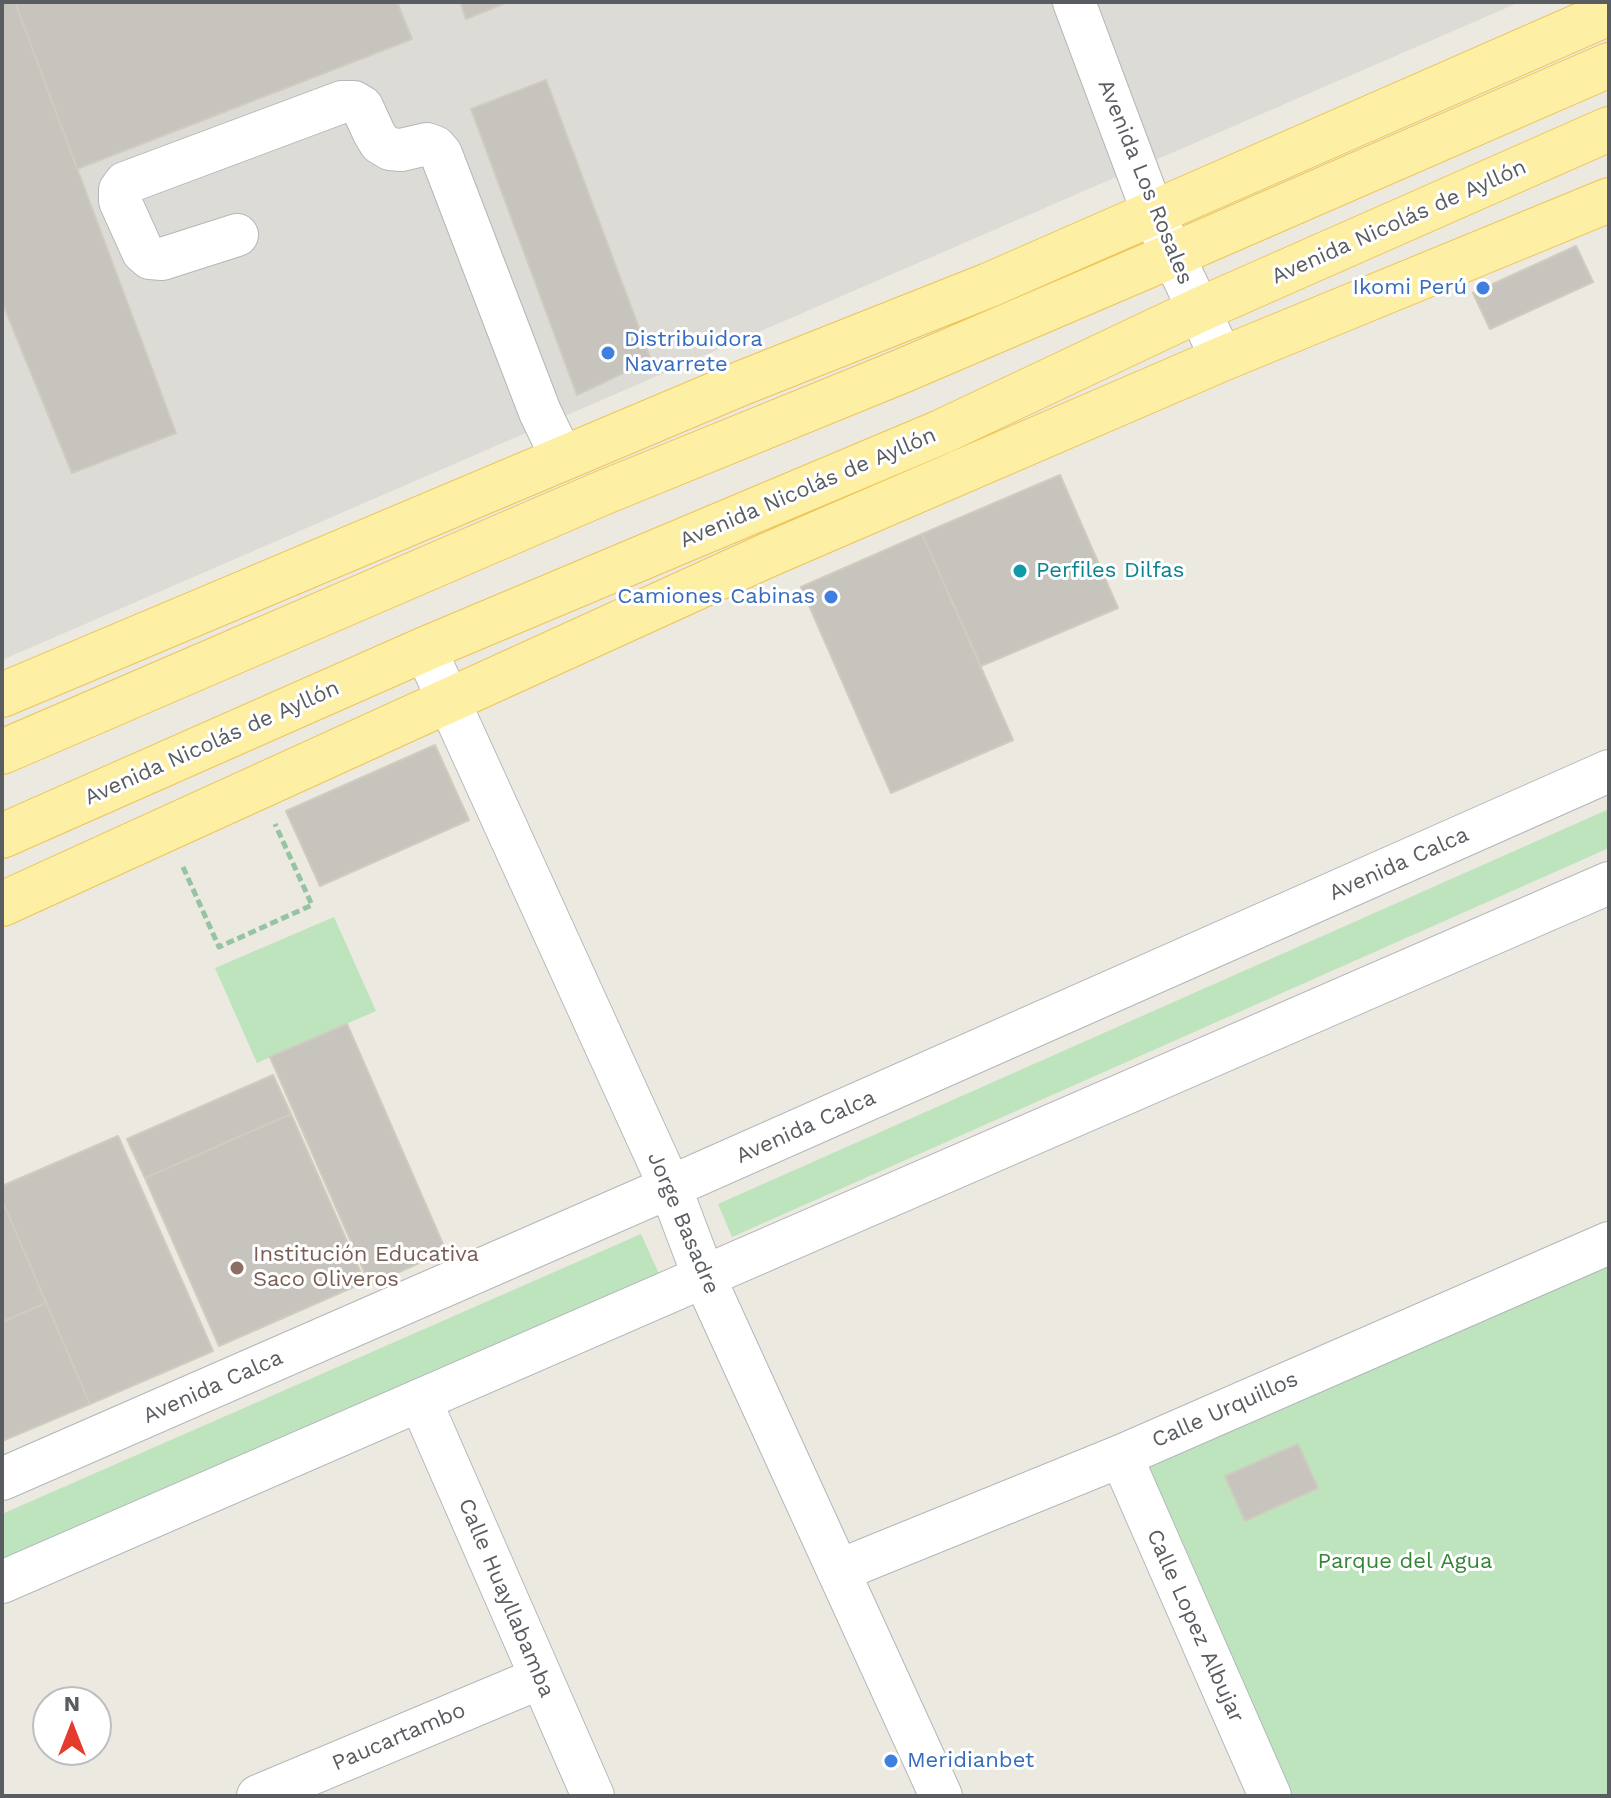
<!DOCTYPE html>
<html>
<head>
<meta charset="utf-8">
<style>
  body { margin:0 }
  #map { position:relative; width:1611px; height:1798px; overflow:hidden; background:#ece9e0; font-family:"Work Sans",sans-serif }
  canvas { display:block }
  .frame { position:absolute; inset:0; border:4px solid #595d61; pointer-events:none }
  .north { position:absolute; left:32px; top:1686px; width:80px; height:80px; box-sizing:border-box; background:#fff; border:2px solid #bdbec0; border-radius:50%; rotate:0deg; font-size:22px; font-weight:700; line-height:32px; text-align:center; color:#595d61 }
  .north::after { content:''; display:block; margin:auto; width:28px; height:36px; background:#e53b2d; clip-path:polygon(50% 0,100% 100%,50% 72%,0 100%) }
</style>
</head>
<body>
<div id="map">
<canvas width="1611" height="1798"></canvas>
<div class="frame"></div>
<div class="north">N</div>
</div>
<script>
const context = document.querySelector('canvas').getContext('2d');
context.lineJoin = 'round';
function fillPath(path, color) { context.fillStyle = color; context.fill(path, 'evenodd'); }
const toPath = rows => new Path2D(rows.map(r => 'M' + r).join(''));
function strokePath(path, color, width, dash) { context.strokeStyle = color; context.lineWidth = width; context.lineCap = dash ? 'butt' : 'round'; context.setLineDash(dash || []); context.stroke(path); }
function write(font, color, halo, rows, align = 'center') {
  context.font = font + ' "Work Sans",sans-serif'; context.lineWidth = 6; context.setLineDash([]); context.textBaseline = 'middle'; context.strokeStyle = halo; context.fillStyle = color; for (const [text, x, y, turn = 0] of rows) {
    context.save(); context.translate(x, y); context.rotate((+turn || 0) * Math.PI / 180); context.textAlign = isNaN(turn) ? turn : align; if (halo) context.strokeText(text, 0, 0); context.fillText(text, 0, 0); context.restore();
  }
}
const industrial = toPath([
  [2,2,1520,2,2,660]
]);
const green = toPath([
  [1609,809,1609,848,732,1237,718,1204],
  [334,917,376,1011,257,1063,215,968],
  [641,1234,660,1276,2,1564,2,1514],
  [1609,1255,1609,1796,1288,1796,1136,1457]
]);
const building = toPath([
  [2,2,15,2,176,433,72,473,2,302,2,2],
  [15,2,397,2,412,39,77,169,15,2],
  [460,2,508,2,466,19,460,2],
  [546,80,651,360,577,395,471,109,546,80],
  [1576,246,1593,282,1490,329,1473,293,1576,246],
  [1060,475,1118,608,981,666,922,534,1060,475],
  [922,534,1013,740,891,793,801,587,922,534],
  [435,745,469,820,320,886,286,811,435,745],
  [347,1024,446,1251,370,1285,270,1057,347,1024],
  [273,1075,291,1114,145,1178,127,1139,273,1075],
  [291,1114,365,1282,219,1346,145,1178,291,1114],
  [118,1136,213,1351,90,1404,2,1200,2,1186,118,1136],
  [2,1200,46,1303,2,1322,2,1200],
  [46,1303,90,1404,2,1441,2,1322,46,1303],
  [1298,1444,1318,1488,1245,1521,1225,1476,1298,1444]
]);
const path = toPath([
  [183,867,219,947,312,905,275,824]
]);
const minor = toPath([
  [1074,2,1153,213,1222,359],
  [237,235,162,259,150,258,143,252,120,201,120,190,125,183,342,102,354,102,362,107,374,133,380,143,390,149,401,150,427,144,435,147,441,154,540,412,562,458],
  [425,649,670,1187,704,1277,941,1796],
  [420,1400,593,1796],
  [1121,1456,1270,1796],
  [2,1479,670,1187,1609,771],
  [838,1571,1121,1456,1609,1243],
  [2,1582,1609,883],
  [258,1796,540,1678]
]);
const major = toPath([
  [2,695,742,383,989,285,1609,13],
  [2,752,600,494,902,371,1173,255,1609,65],
  [2,836,425,649,941,432,1199,310,1609,129],
  [2,904,768,555,1222,359,1609,200]
]);
const markers = [
  [1483,288,8,"#3f7fe0"],
  [608,353,8,"#3f7fe0"],
  [1020,571,8,"#0f9aa8"],
  [831,597,8,"#3f7fe0"],
  [237,1268,8,"#8d6e63"],
  [891,1761,8,"#3f7fe0"]
];
const streetNames = [
  ["Avenida Los Rosales",1145,182,68],
  ["Avenida Nicolás de Ayllón",1399,222,-24],
  ["Avenida Nicolás de Ayllón",808,488,-23],
  ["Avenida Nicolás de Ayllón",212,743,-24],
  ["Avenida Calca",1399,864,-24],
  ["Avenida Calca",806,1127,-24],
  ["Jorge Basadre",683,1223,67],
  ["Avenida Calca",213,1387,-24],
  ["Calle Urquillos",1225,1410,-24],
  ["Calle Huayllabamba",506,1598,67],
  ["Calle Lopez Albujar",1195,1626,66],
  ["Paucartambo",399,1737,-23]
];
const shopNames = [
  ["Ikomi Perú",1467,288],
  ["Distribuidora",624,340,"left"],
  ["Navarrete",624,365,"left"],
  ["Camiones Cabinas",815,597],
  ["Meridianbet",907,1761,"left"]
];
const cultureNames = [
  ["Perfiles Dilfas",1036,571]
];
const educationNames = [
  ["Institución Educativa",253,1255],
  ["Saco Oliveros",253,1280]
];
const parkNames = [
  ["Parque del Agua",1405,1562]
];
fillPath(industrial, '#dddbd5');
fillPath(green, '#bde4bd');
fillPath(building, '#c7c4be');
strokePath(building, '#d0cbbf', 2);
strokePath(minor, '#b3b7bb', 44);
strokePath(major, '#eec457', 46);
strokePath(path, '#96c4a3', 5, [8, 4]);
strokePath(minor, '#fff', 42);
strokePath(major, '#fdefa4', 44);
for (const [x, y, r, color] of markers) { const dot = new Path2D(); dot.arc(x, y, r, 0, 2 * Math.PI); context.fillStyle = color; context.fill(dot); strokePath(dot, '#fff', 3); }
write('22px', '#595d61', '#fff', streetNames);
write('22px', '#366cbe', '#fff', shopNames, 'right');
write('22px', '#0d838f', '#fff', cultureNames, 'left');
write('22px', '#785e54', '#fff', educationNames, 'left');
write('22px', '#368439', '#fff', parkNames);
</script>
</body>
</html>
